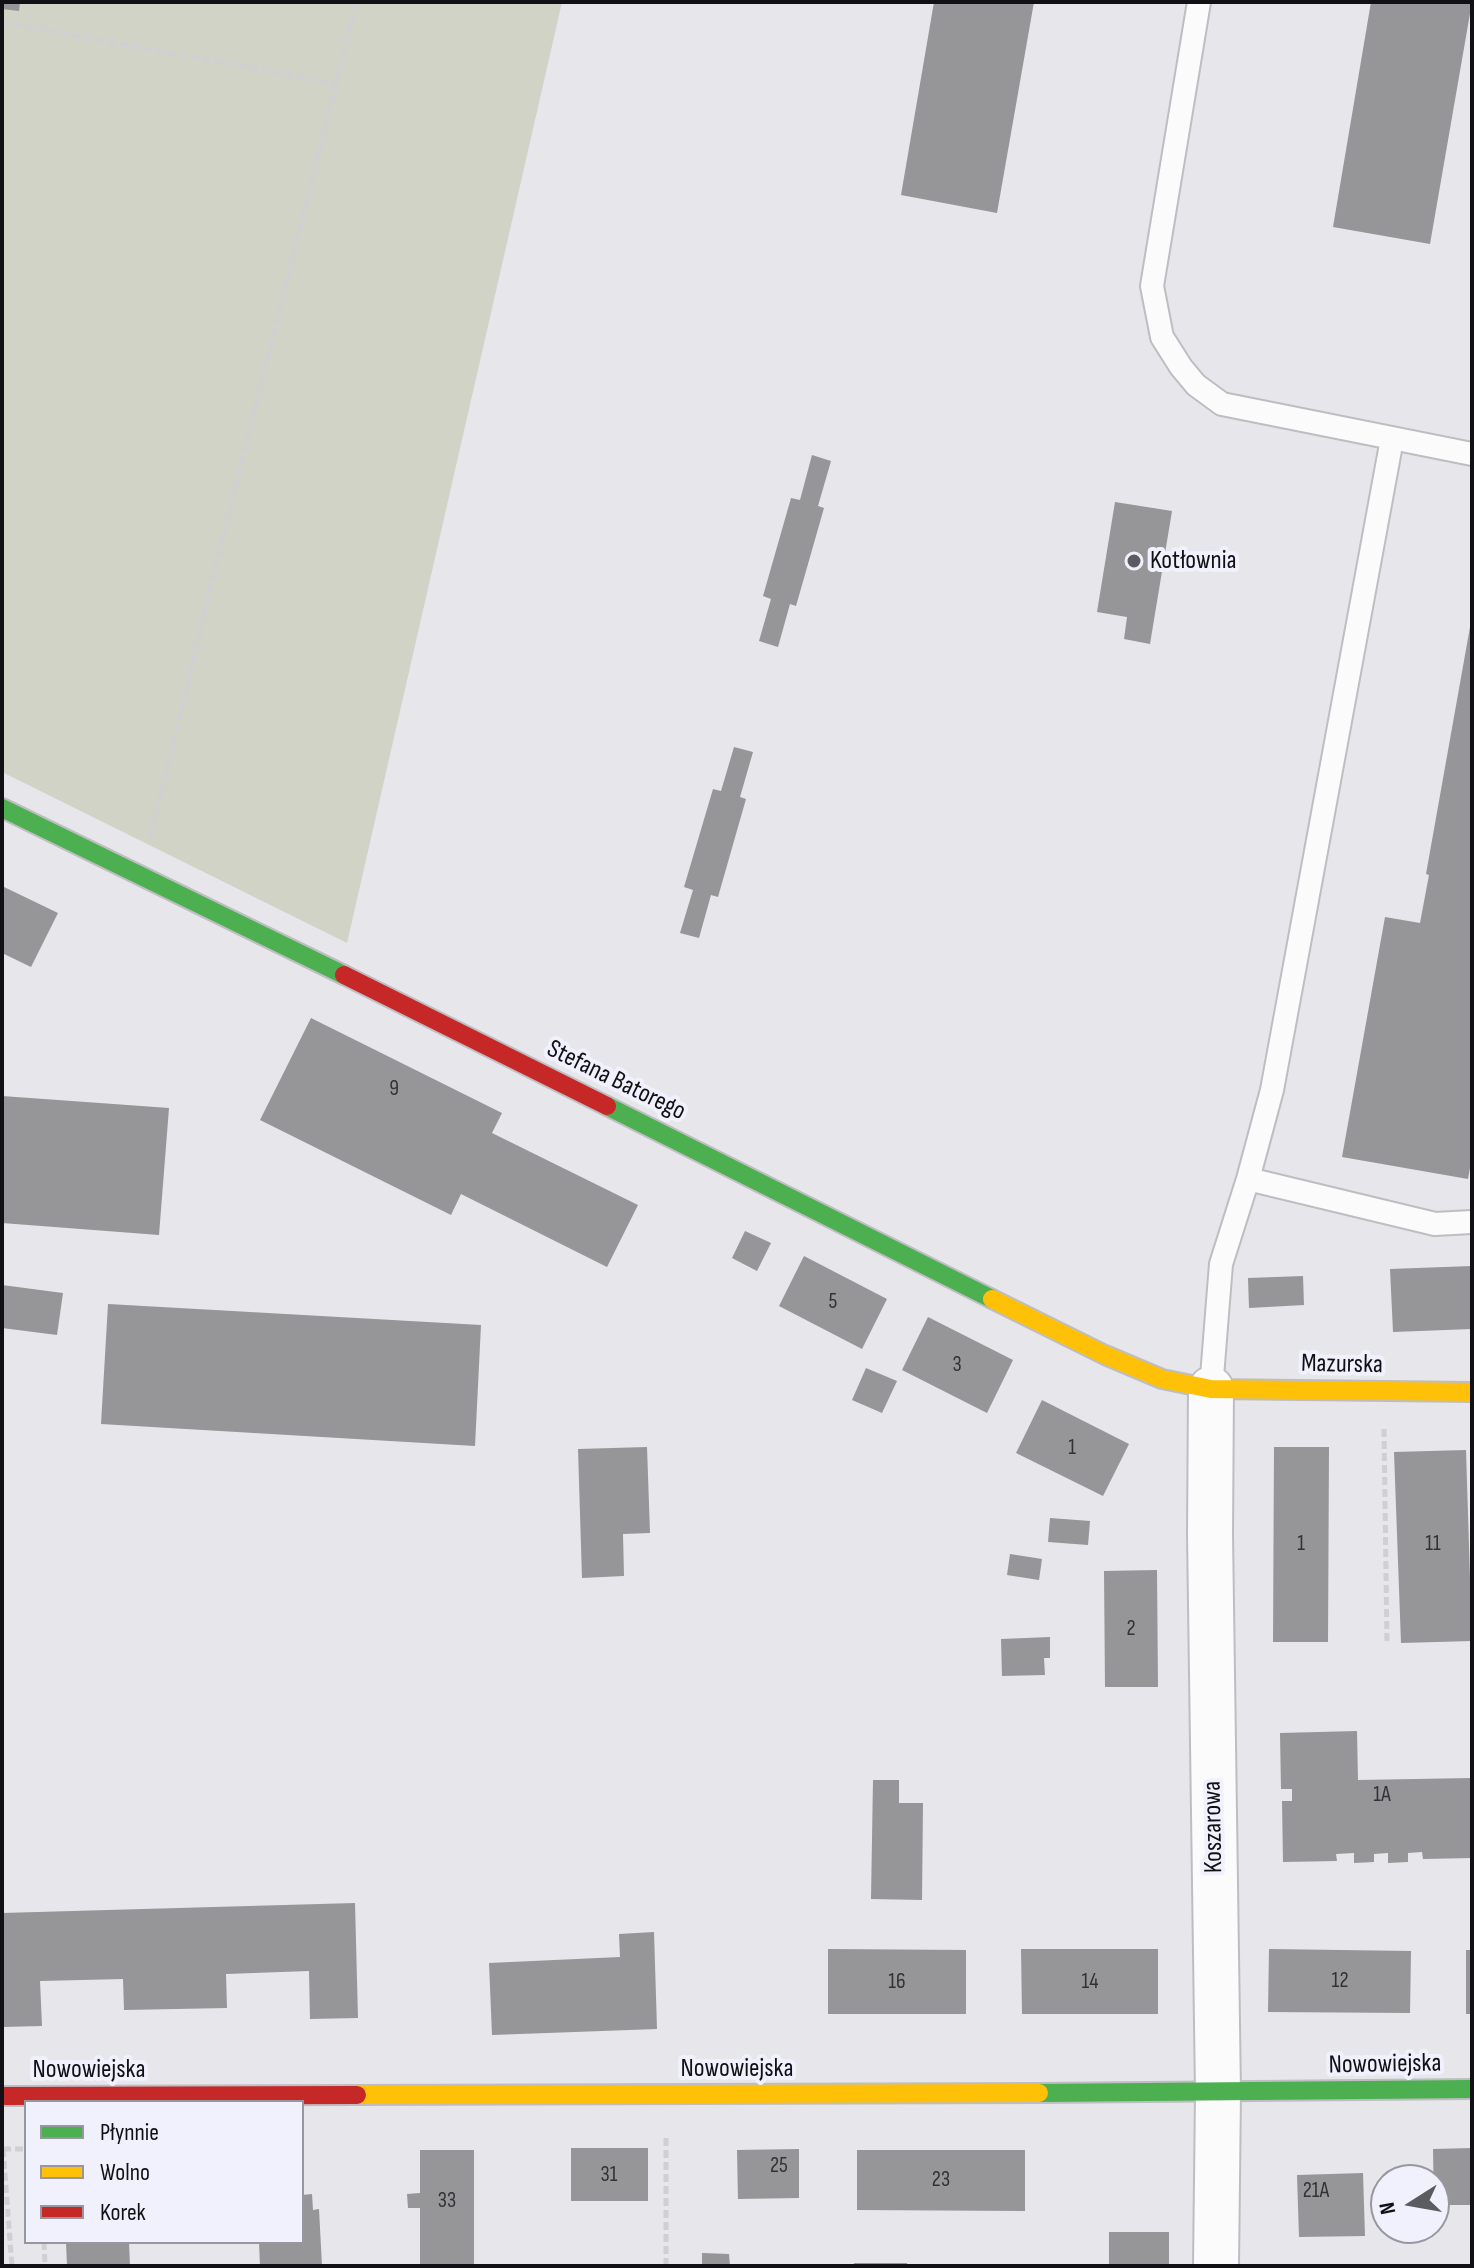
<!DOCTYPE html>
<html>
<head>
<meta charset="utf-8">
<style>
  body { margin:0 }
  #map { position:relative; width:1474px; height:2268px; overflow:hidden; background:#e6e6eb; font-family:"Sofia Sans Condensed",sans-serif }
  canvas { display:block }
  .frame { position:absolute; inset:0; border:4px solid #111115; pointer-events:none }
  .legend { position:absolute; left:24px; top:2100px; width:280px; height:144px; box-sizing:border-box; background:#f0f1fc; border:2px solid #9797a0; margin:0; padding:10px 14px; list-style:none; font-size:24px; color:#111115 }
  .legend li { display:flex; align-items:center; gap:16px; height:40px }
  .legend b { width:40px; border:2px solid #9797a0 }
  .north { position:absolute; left:1370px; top:2164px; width:80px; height:80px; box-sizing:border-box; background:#f0f1fc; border:2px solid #9797a0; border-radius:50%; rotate:259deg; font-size:22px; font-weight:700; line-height:32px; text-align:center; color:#111115 }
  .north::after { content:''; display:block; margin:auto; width:28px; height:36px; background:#5c5c60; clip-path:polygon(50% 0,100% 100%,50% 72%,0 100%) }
</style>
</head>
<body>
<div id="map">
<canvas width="1474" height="2268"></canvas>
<div class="frame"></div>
<ul class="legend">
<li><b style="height:10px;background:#4caf50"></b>Płynnie</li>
<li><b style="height:10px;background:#ffc107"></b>Wolno</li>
<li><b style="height:10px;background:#c62828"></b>Korek</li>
</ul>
<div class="north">N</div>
</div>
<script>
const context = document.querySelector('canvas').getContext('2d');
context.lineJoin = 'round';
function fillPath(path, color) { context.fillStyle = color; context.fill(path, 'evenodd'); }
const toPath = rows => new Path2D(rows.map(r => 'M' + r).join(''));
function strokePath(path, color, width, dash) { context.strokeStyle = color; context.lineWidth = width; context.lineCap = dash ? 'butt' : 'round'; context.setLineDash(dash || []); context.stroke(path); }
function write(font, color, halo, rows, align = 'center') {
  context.font = font + ' "Sofia Sans Condensed",sans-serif'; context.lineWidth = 8; context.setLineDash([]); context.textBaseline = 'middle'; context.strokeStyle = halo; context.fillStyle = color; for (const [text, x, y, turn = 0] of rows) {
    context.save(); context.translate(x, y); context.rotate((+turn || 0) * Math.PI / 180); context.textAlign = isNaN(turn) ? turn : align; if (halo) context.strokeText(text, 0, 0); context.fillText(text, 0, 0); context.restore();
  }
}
const green = toPath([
  [2,2,562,2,347,943,2,772]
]);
const building = toPath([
  [2,2,20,2,19,11,2,9],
  [934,2,1034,2,997,213,901,195],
  [1371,2,1472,2,1430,244,1333,227],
  [812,455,831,461,818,506,824,508,796,606,790,604,778,647,759,641,771,599,763,596,791,498,800,500],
  [1115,502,1172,511,1150,644,1124,639,1127,617,1097,612],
  [1470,627,1472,1157,1468,1179,1342,1157,1385,917,1420,923,1429,875,1426,874],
  [734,747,753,752,740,797,746,799,718,897,711,895,699,938,680,933,693,890,684,887,713,789,721,791],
  [2,886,58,913,31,967,2,953],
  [311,1018,502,1113,492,1133,638,1205,607,1267,461,1194,451,1215,260,1120],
  [2,1096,169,1108,159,1235,2,1223],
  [745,1231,771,1243,757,1271,732,1258],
  [804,1256,887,1299,862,1349,779,1306],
  [1472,1266,1472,1329,1393,1332,1390,1269],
  [1303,1276,1304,1305,1249,1308,1248,1278],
  [2,1285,63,1293,57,1335,2,1328],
  [108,1304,481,1325,475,1446,101,1424],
  [928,1317,1013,1360,987,1413,902,1370],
  [866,1368,897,1381,882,1413,852,1400],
  [1042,1400,1129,1444,1103,1496,1016,1453],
  [647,1447,650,1533,623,1534,624,1576,582,1578,578,1449],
  [1274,1447,1329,1447,1328,1642,1273,1642],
  [1466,1450,1472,1641,1401,1643,1394,1452],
  [1050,1518,1090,1521,1088,1545,1048,1542],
  [1010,1554,1042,1559,1039,1580,1007,1575],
  [1157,1570,1158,1687,1105,1687,1104,1571],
  [1050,1637,1050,1658,1044,1658,1045,1675,1002,1676,1001,1639],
  [1357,1731,1358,1780,1472,1778,1472,1858,1423,1859,1422,1852,1408,1853,1408,1862,1388,1863,1388,1853,1374,1854,1374,1862,1354,1863,1354,1853,1336,1854,1337,1861,1283,1862,1282,1801,1292,1801,1292,1789,1281,1789,1280,1733],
  [873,1780,899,1780,899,1803,923,1803,922,1900,871,1899],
  [355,1903,358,2018,310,2019,309,1971,226,1974,227,2008,124,2010,123,1979,40,1981,42,2026,2,2027,2,1913],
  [654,1932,657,2029,492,2035,489,1963,620,1957,619,1934],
  [828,1949,966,1950,966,2014,828,2014],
  [1021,1949,1158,1949,1158,2014,1022,2014],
  [1269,1949,1411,1951,1410,2013,1268,2012],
  [1466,1950,1472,1950,1472,2014,1466,2014],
  [571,2148,648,2148,648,2201,571,2201],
  [1472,2148,1472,2205,1434,2205,1433,2149],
  [799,2149,799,2198,738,2199,737,2150],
  [420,2150,474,2150,474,2266,420,2266,420,2208,408,2208,407,2194,420,2193],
  [857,2150,1025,2150,1025,2211,857,2210],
  [1363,2173,1365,2236,1299,2237,1297,2175],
  [312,2194,313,2210,319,2209,322,2266,260,2266,259,2242,302,2242,302,2195],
  [1109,2232,1169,2232,1169,2266,1109,2266],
  [66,2242,129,2242,130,2266,67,2266],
  [702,2253,729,2254,730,2266,702,2266],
  [854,2263,907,2263,907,2266,854,2266]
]);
const path = toPath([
  [2,22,338,84],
  [151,837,210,591,356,2],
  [1384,1429,1387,1644],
  [3,2149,12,2266],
  [3,2149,26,2149],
  [44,2242,45,2266],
  [666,2266,666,2135]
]);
const lane = toPath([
  [1199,2,1152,286,1162,337,1181,367,1196,385,1222,404,1472,454],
  [1248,1179,1435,1224,1472,1222],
  [1211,1389,1221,1264,1248,1179,1272,1090,1392,439]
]);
const street = toPath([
  [1211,1389,1210,1534,1218,2093,1216,2266]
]);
const fast = toPath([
  [2,808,344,975],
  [607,1106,992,1299],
  [1039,2093,1472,2089]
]);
const slow = toPath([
  [992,1299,1105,1355,1162,1379,1211,1389,1472,1392],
  [357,2095,1039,2093]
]);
const jam = toPath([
  [344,975,607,1106],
  [2,2096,357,2095]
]);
const markers = [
  [1134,561,8,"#5c5c60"]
];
const numberNames = [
  ["9",394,1089],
  ["5",833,1302],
  ["3",957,1365],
  ["1",1072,1448],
  ["1",1301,1544],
  ["11",1433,1544],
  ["2",1131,1629],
  ["1A",1382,1795],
  ["12",1340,1981],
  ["16",897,1982],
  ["14",1090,1982],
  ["25",779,2166],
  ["31",609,2175],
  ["23",941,2180],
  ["21A",1316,2191],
  ["33",447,2201]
];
const poiNames = [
  ["Kotłownia",1150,561]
];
const streetNames = [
  ["Stefana Batorego",616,1081,26],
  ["Mazurska",1342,1365,1],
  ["Koszarowa",1214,1827,-91],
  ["Nowowiejska",1385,2065,-1],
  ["Nowowiejska",737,2069],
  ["Nowowiejska",89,2070]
];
fillPath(green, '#d1d3c7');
fillPath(building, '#969597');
strokePath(lane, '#bebec2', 26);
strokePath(street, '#bebec2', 48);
strokePath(fast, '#bebec2', 22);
strokePath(slow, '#bebec2', 22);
strokePath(jam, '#bebec2', 22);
strokePath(path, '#d0d0d2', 5, [8, 4]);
strokePath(lane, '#fbfbfc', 22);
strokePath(street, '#fbfbfc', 44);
strokePath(fast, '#4caf50', 18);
strokePath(slow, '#ffc107', 18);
strokePath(jam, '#c62828', 18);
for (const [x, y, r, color] of markers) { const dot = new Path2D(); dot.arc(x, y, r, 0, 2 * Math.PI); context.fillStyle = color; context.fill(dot); strokePath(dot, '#f0f1fc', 3); }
write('22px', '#323236', null, numberNames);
write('26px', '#111115', '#f0f1fc', poiNames, 'left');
write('26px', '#111115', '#f0f1fc', streetNames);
</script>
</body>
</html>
